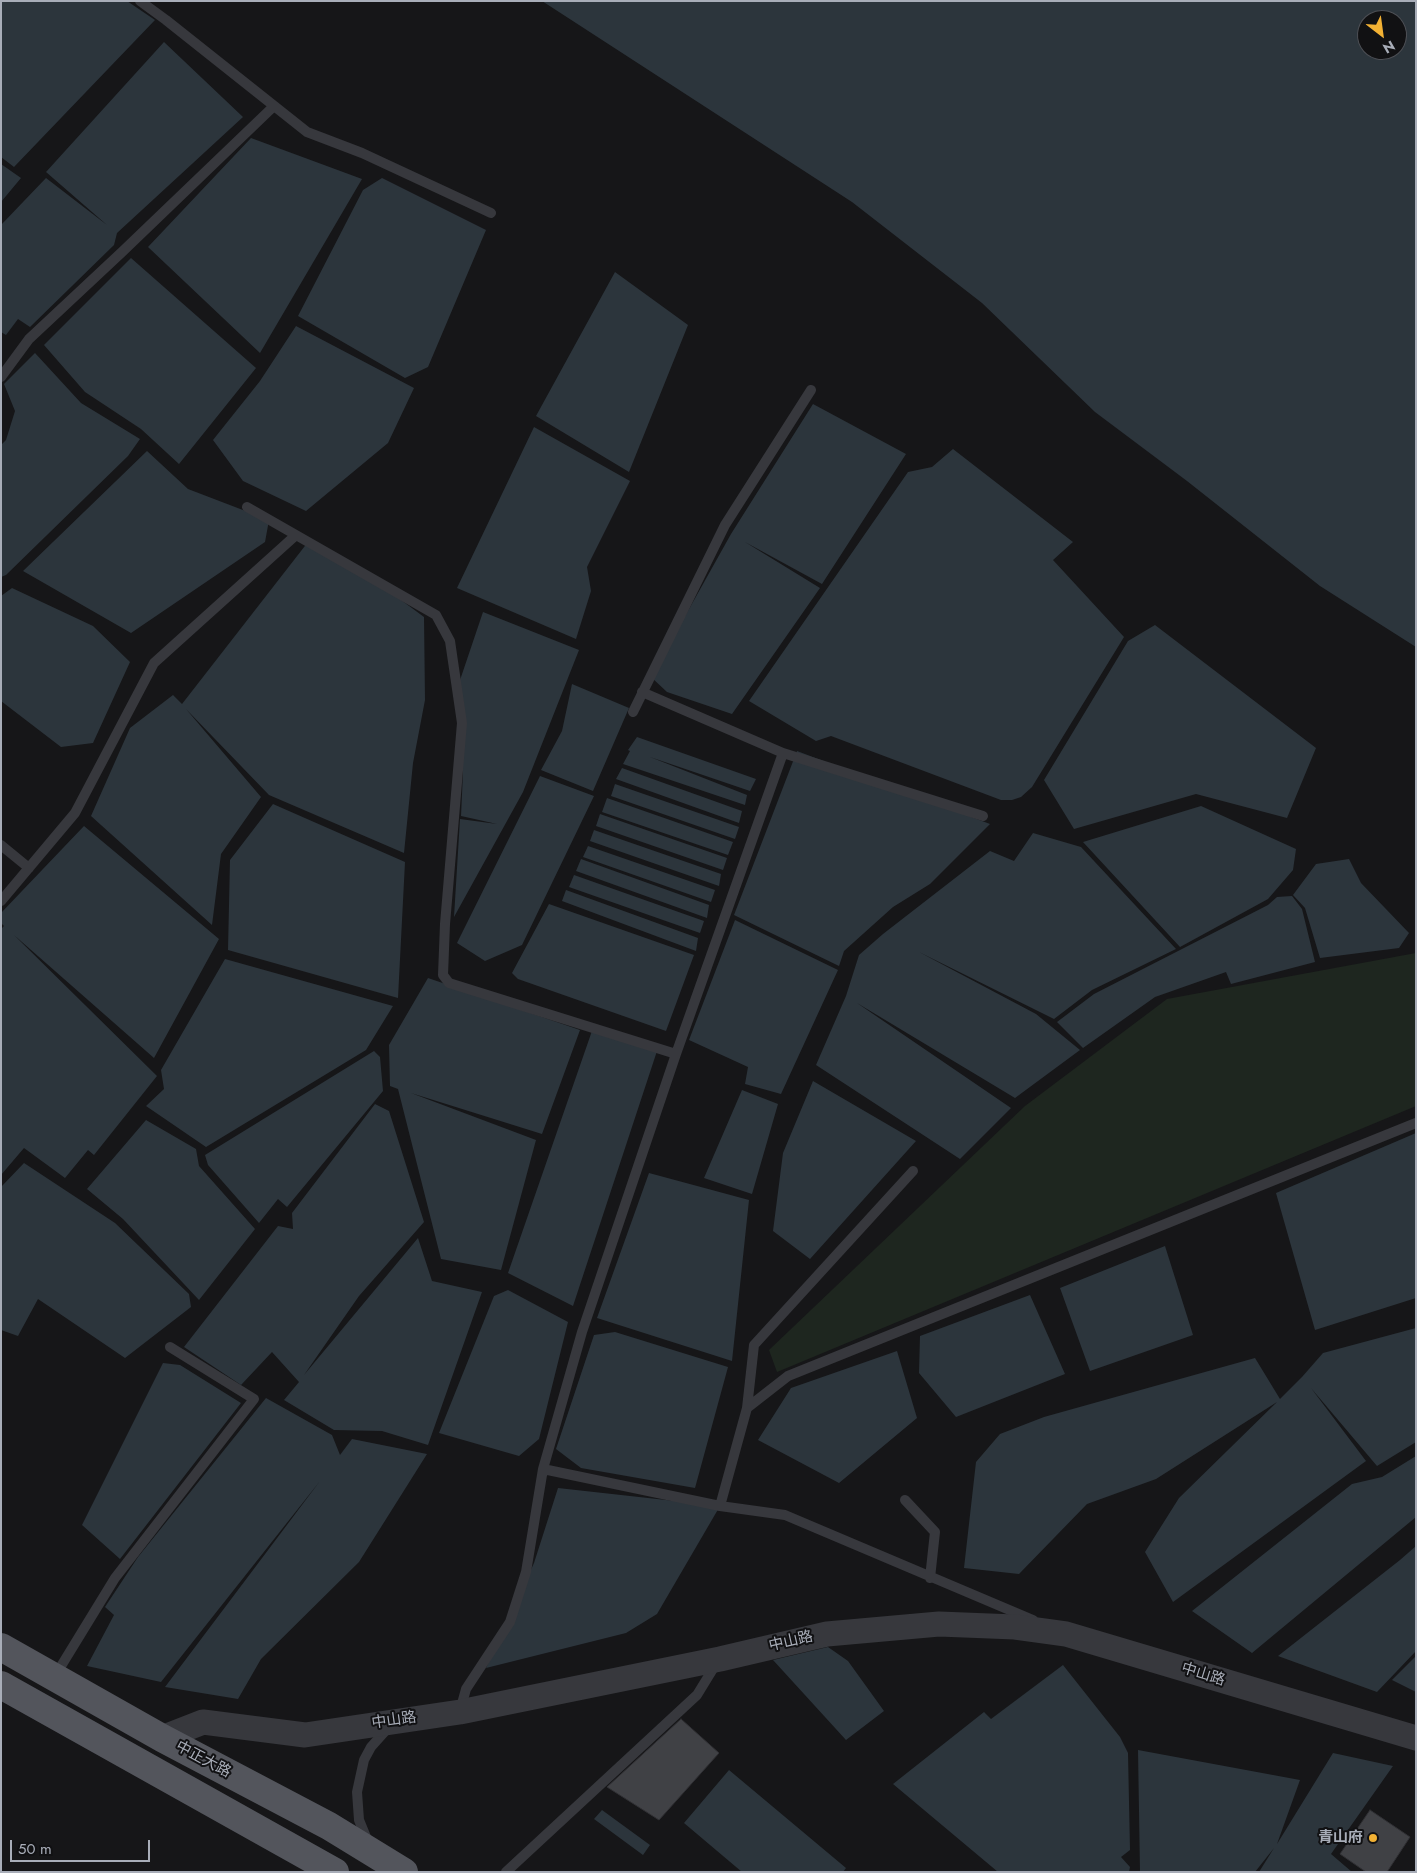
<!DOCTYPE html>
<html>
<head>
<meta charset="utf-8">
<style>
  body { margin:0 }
  #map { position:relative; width:1417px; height:1873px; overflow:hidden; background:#161618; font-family:Jost,sans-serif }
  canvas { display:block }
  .frame { position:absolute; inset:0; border:2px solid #a8adb8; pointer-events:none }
  .north { position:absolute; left:1357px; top:10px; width:50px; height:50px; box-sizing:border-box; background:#111113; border:1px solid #4d4f55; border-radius:50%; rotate:150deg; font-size:14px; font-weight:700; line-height:20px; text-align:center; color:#a8adb8 }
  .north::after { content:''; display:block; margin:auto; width:18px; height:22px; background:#f2b134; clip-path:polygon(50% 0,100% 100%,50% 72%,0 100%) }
  .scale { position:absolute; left:10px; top:1840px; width:140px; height:22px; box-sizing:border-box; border:2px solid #a8adb8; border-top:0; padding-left:6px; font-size:15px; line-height:18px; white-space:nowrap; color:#a8adb8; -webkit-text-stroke:4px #111113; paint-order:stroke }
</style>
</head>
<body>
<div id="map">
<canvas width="1417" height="1873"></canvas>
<div class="frame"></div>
<div class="north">N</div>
<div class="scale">50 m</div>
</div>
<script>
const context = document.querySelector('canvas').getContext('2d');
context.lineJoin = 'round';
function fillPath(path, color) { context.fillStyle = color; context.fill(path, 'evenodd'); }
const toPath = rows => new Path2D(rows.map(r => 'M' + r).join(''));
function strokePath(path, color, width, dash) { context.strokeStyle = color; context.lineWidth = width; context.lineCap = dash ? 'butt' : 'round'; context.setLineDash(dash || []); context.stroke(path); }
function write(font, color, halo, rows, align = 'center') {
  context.font = font + ' Jost,"Noto Sans TC",sans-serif'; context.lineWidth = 4; context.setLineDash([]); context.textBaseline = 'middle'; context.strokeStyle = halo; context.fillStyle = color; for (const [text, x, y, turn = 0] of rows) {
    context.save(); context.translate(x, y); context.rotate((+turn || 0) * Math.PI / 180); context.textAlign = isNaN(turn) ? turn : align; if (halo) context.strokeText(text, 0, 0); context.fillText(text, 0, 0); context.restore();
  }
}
const green = toPath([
  [1416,953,1416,1106,777,1372,769,1350,1025,1106,1167,999]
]);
const water = toPath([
  [1,1,127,1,155,20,14,167,1,157],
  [542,1,1416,1,1416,647,1320,586,1187,481,1095,412,982,303,852,202],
  [1367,20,1397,20,1397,50,1367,50],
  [164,42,243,117,117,233,114,245,30,327,18,319,6,335,1,332,1,225,46,178,107,225,46,172],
  [251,138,362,179,260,353,148,247],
  [1,164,21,178,1,202],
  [382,178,486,230,428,367,405,378,298,316,363,190],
  [131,258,256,368,179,464,141,429,85,392,44,345],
  [615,272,688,325,629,472,536,416],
  [296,326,414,388,388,443,306,511,243,481,213,440,260,381],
  [35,353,81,403,140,439,128,456,6,575,1,577,1,445,6,440,15,411,4,384],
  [813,404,906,454,822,584,745,542,820,588,732,714,667,692,651,677,731,534],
  [534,427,630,481,587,567,591,591,576,639,457,588],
  [953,449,1073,542,1053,560,1124,637,1032,787,1021,797,1012,800,1001,800,831,736,816,741,749,701,908,472,932,467],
  [147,451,188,489,269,520,265,542,131,633,23,571],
  [308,542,366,574,424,617,425,700,413,763,404,853,269,795,186,709,261,797,221,854,212,925,91,816,130,728,173,695,182,704],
  [12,588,93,626,130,662,93,743,61,747,1,701,1,596],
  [483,612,579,650,523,792,454,917,460,819,497,824,461,816,463,772,457,689],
  [1155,625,1316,748,1287,818,1196,794,1074,829,1044,780,1128,641],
  [572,684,629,708,593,791,541,770,562,731],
  [637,737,756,779,750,791,650,757,747,795,745,805,623,764,630,751,628,750],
  [797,751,990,824,930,884,893,907,844,951,839,966,734,915],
  [622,768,742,811,739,823,616,779],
  [540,776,594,796,522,945,485,961,457,943],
  [615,784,739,827,735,839,611,796],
  [607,798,733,842,728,855,602,812],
  [273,804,405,862,398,998,228,950,230,860],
  [1201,806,1296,849,1293,870,1268,899,1180,947,1083,842],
  [600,814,727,858,723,870,596,826],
  [84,826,219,939,154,1058,14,935,157,1076,94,1155,88,1150,65,1178,24,1148,1,1175,1,929,4,926,1,923,1,913],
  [594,830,721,874,719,886,590,841],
  [1033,833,1081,847,1176,949,1092,990,1054,1019,919,952,1036,1014,1080,1050,1015,1098,857,1003,1011,1108,960,1159,816,1065,846,996,859,955,883,934,990,851,1014,861],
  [588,846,715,890,711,902,583,857],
  [581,859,709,905,707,918,576,871],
  [1349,859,1361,883,1409,933,1399,948,1320,958,1305,908,1293,895,1316,864],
  [574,875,704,921,700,933,569,887],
  [566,890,698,938,696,951,562,901],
  [1292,896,1302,909,1315,962,1231,984,1226,972,1155,997,1083,1048,1057,1022,1094,994,1268,905,1277,897],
  [549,904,694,955,666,1031,518,979,512,973],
  [735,920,838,970,781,1094,745,1084,748,1067,689,1040],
  [225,959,393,1006,366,1050,206,1147,146,1106,164,1089,161,1070],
  [428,978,580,1030,542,1134,411,1093,536,1140,501,1270,441,1259,398,1089,390,1086,389,1045],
  [593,1028,658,1048,573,1306,508,1273],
  [374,1051,380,1057,383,1091,287,1207,278,1199,259,1223,208,1165,205,1155],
  [813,1081,916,1141,810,1259,773,1231,783,1153],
  [742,1090,778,1104,752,1194,704,1178],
  [375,1104,389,1111,424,1222,359,1296,304,1375,418,1238,432,1281,482,1292,428,1445,382,1431,334,1430,284,1400,299,1382,272,1352,241,1385,184,1347,278,1226,293,1229,292,1213],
  [146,1120,196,1149,199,1166,255,1229,199,1300,123,1219,87,1189],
  [1416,1133,1416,1298,1315,1330,1276,1193],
  [24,1163,115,1223,189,1294,191,1307,125,1358,38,1299,18,1336,1,1330,1,1187],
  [649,1173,749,1200,732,1361,597,1318],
  [1165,1246,1193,1335,1090,1371,1060,1288],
  [508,1290,568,1322,539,1439,519,1456,439,1433,494,1296],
  [1030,1295,1065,1374,956,1417,919,1373,920,1336],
  [1416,1328,1416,1442,1377,1466,1311,1388,1366,1461,1173,1602,1145,1552,1179,1498,1277,1402,1156,1479,1087,1504,1019,1574,964,1568,976,1462,1000,1434,1044,1417,1255,1358,1280,1399,1302,1377,1323,1353],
  [615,1332,728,1367,695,1488,581,1468,556,1449,594,1335],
  [897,1351,917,1418,839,1483,758,1440,791,1388],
  [163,1363,180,1365,241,1403,120,1559,82,1525],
  [266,1398,332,1435,340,1455,352,1439,427,1454,359,1562,261,1659,238,1699,165,1687,320,1481,161,1682,87,1666,114,1615,105,1607,138,1557],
  [1416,1456,1416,1517,1252,1653,1192,1611,1352,1484,1382,1477],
  [558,1488,720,1506,657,1614,626,1633,486,1668,534,1563],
  [1416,1546,1416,1651,1377,1692,1278,1656,1400,1560],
  [828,1647,848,1661,884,1711,846,1740,773,1660],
  [1416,1656,1416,1692,1392,1680],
  [1063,1665,1120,1737,1128,1753,1130,1850,1121,1857,1130,1867,1129,1872,998,1872,893,1784,984,1712,991,1719],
  [1138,1750,1300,1780,1277,1844,1333,1753,1393,1766,1331,1854,1352,1872,1259,1872,1274,1848,1255,1872,1140,1872],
  [729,1770,846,1868,843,1872,742,1872,684,1823],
  [602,1810,650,1845,643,1855,594,1819]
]);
const building = toPath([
  [681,1719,719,1753,659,1820,607,1787,681,1719],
  [1370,1810,1410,1837,1387,1872,1366,1872,1340,1854,1370,1810]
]);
const service = toPath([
  [140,1,166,20,307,132,362,153,491,213],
  [1,377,29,339,122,252,274,106],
  [247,507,436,615,450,641,462,723,445,924,443,975,449,983,676,1054],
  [642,692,783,753,983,816],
  [633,712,725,525,811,390],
  [1,845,29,868],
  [1,901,75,813,154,663,296,535],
  [747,1408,754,1345,913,1171],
  [543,1469,720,1506,785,1515,1033,1620],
  [905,1500,935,1532,930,1578],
  [720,1506,747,1408,788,1376,1416,1123],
  [55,1676,115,1578,254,1399,170,1347],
  [460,1711,466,1689,510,1622,526,1572,543,1469,582,1332,676,1054,783,753],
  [368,1842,359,1820,357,1792,364,1760,371,1747,388,1728],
  [506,1872,697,1695,716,1664]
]);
const tertiary = toPath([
  [162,1738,203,1722,305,1735,460,1712,720,1659,827,1634,939,1624,1015,1627,1066,1634,1416,1738]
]);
const primary = toPath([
  [1,1647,162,1738,329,1826,404,1872],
  [1,1685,335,1872]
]);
const markers = [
  [1373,1838,5,"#f2b134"]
];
const streetNames = [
  ["中山路",791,1642,-13],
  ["中山路",1203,1675,17],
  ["中山路",394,1721,-8],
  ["中正大路",203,1760,28]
];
const poiNames = [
  ["青山府",1363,1838]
];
fillPath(green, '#1e261f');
fillPath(water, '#2c353c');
fillPath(building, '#404145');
strokePath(building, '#303034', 1);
strokePath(service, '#37383d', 10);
strokePath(tertiary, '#37383d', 25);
strokePath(primary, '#53555c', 28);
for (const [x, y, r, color] of markers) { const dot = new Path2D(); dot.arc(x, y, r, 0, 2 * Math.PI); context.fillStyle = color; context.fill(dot); strokePath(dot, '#111113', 2); }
write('15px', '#a8adb8', '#111113', streetNames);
write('bold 15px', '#a8adb8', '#111113', poiNames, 'right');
</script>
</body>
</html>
